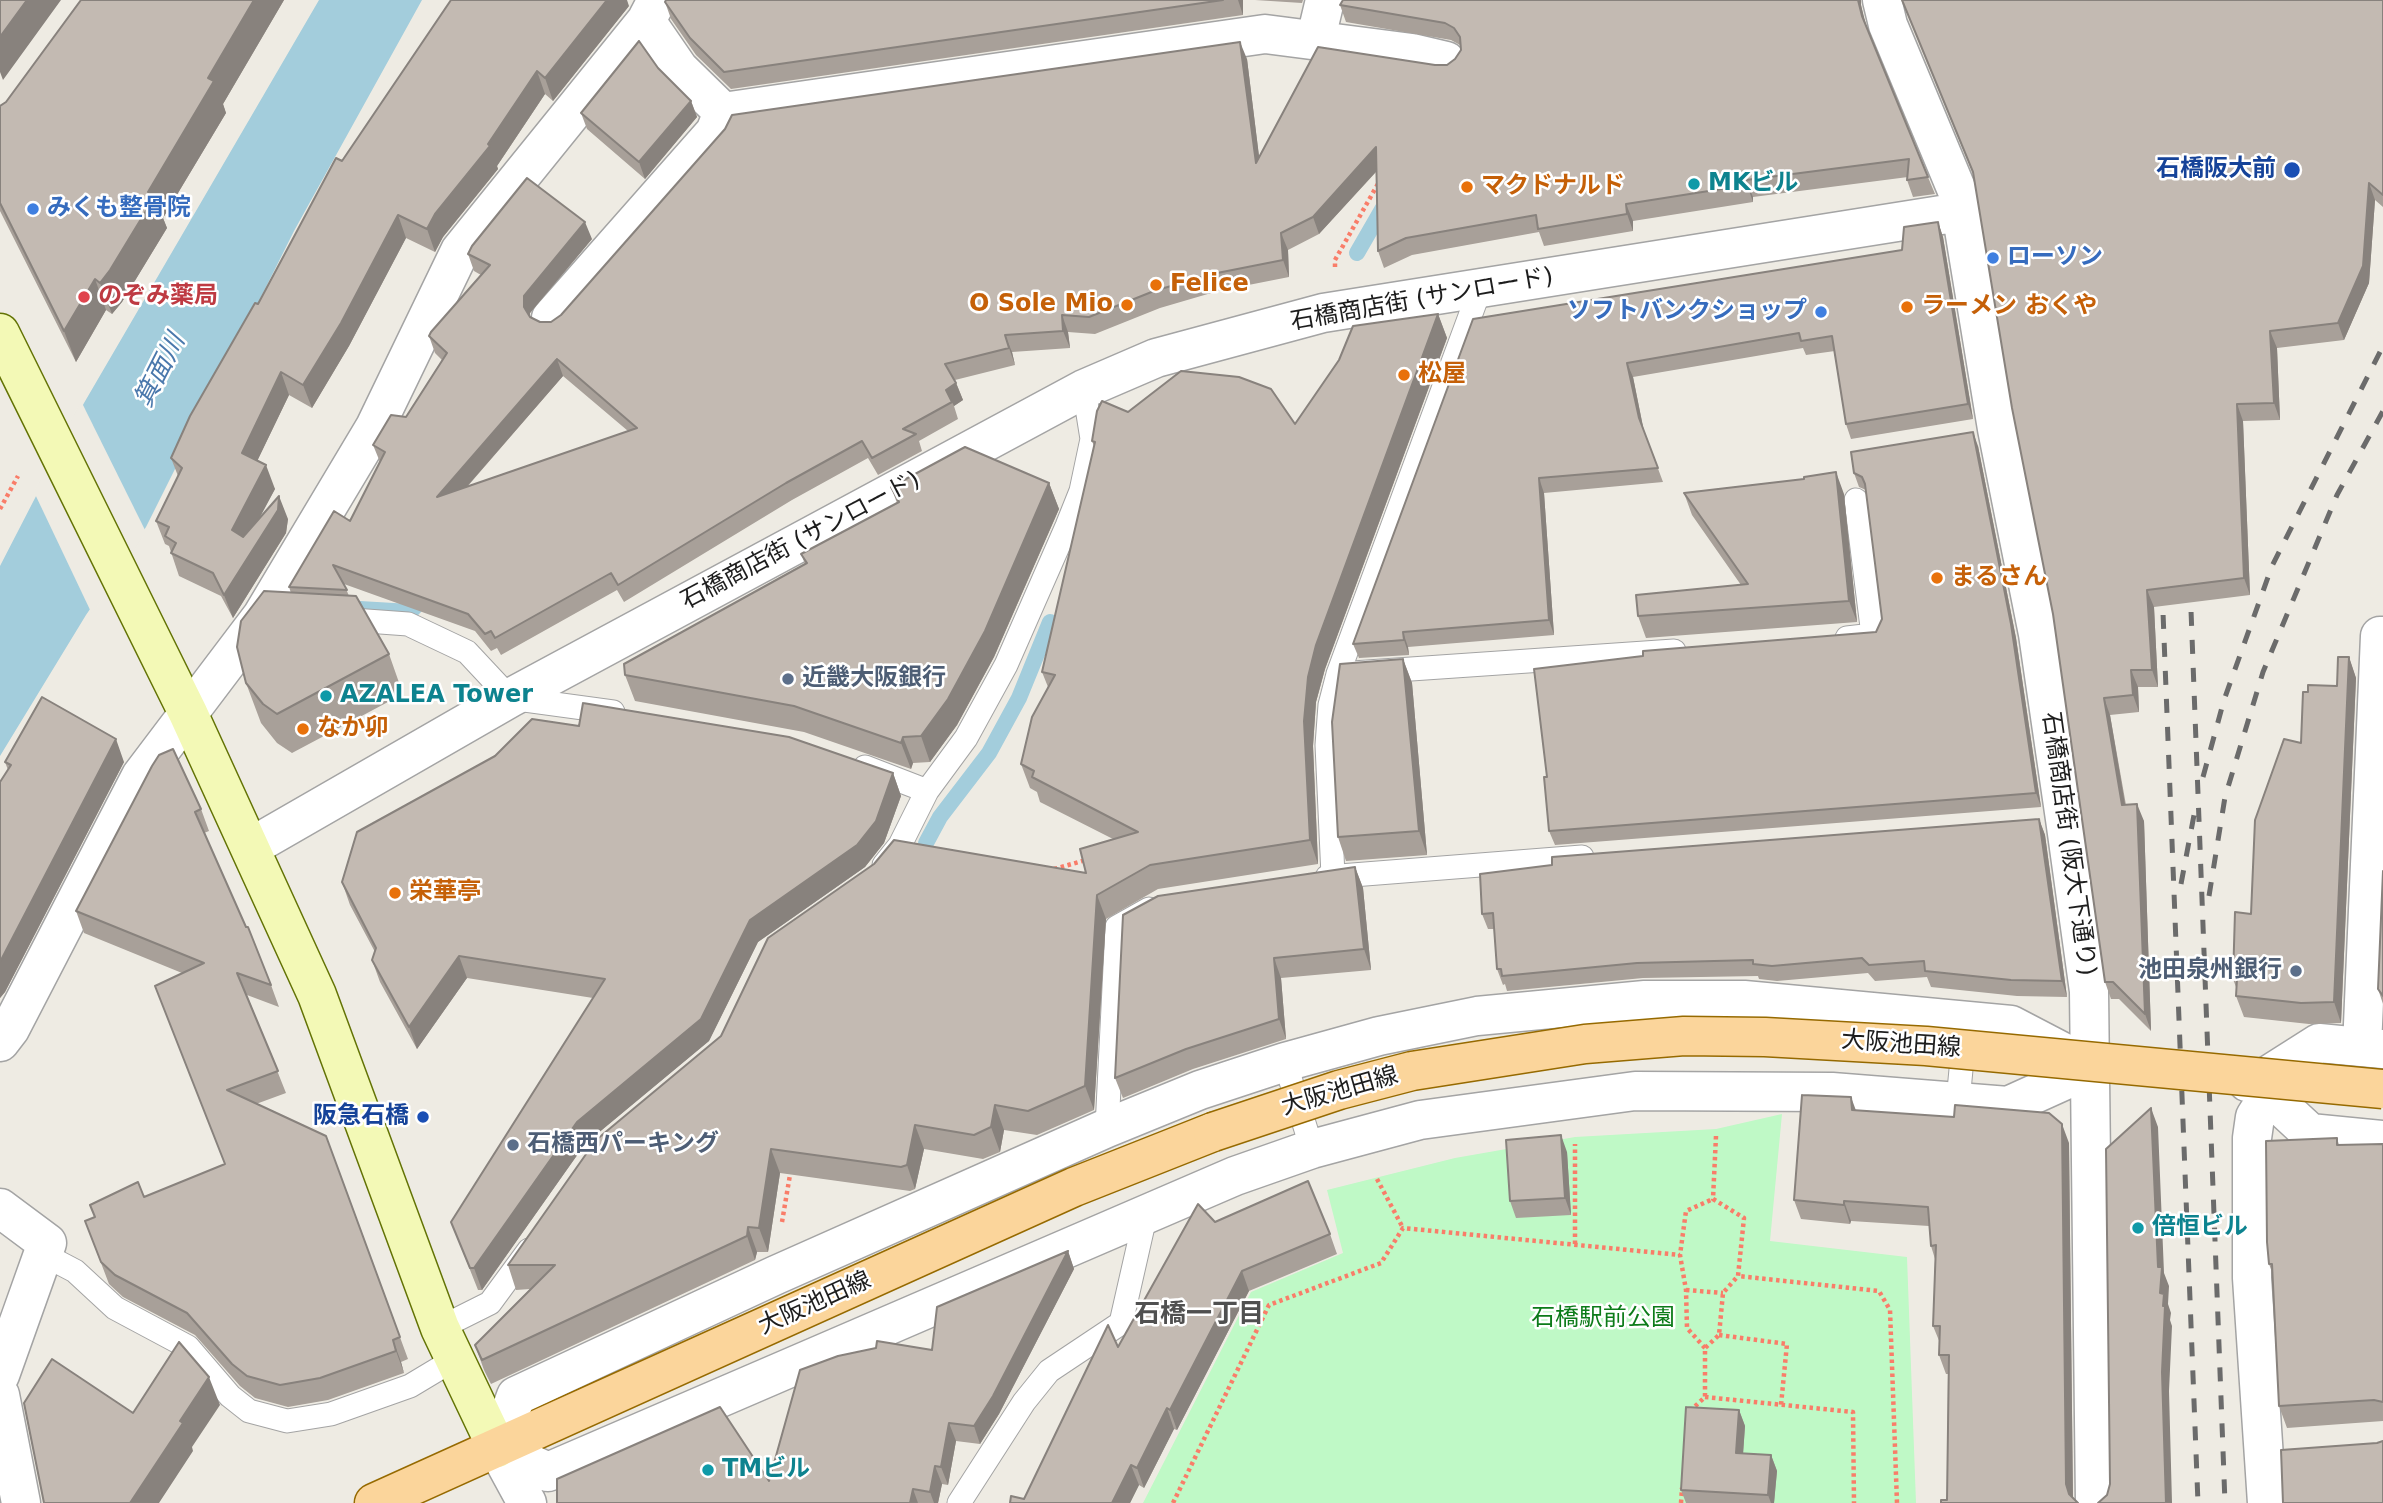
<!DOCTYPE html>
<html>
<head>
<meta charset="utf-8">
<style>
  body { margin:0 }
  canvas { display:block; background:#eeebe3 }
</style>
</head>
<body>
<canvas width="2383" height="1503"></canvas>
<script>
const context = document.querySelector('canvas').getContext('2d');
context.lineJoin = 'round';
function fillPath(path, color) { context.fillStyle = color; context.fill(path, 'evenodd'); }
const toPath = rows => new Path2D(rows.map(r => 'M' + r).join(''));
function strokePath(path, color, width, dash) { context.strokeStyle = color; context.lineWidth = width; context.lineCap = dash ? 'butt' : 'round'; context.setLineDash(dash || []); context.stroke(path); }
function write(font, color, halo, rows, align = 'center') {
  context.font = font + ' "DejaVu Sans","Noto Sans JP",sans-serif'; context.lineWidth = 5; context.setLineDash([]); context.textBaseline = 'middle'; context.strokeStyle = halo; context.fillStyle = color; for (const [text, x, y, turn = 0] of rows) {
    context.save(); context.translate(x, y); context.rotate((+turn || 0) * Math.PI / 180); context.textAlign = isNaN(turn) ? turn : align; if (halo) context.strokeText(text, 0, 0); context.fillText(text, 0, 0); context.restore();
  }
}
const park = toPath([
  [1782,1114,1770,1241,1907,1257,1916,1503,1143,1503,1251,1292,1343,1253,1327,1190,1455,1158,1575,1137,1716,1129]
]);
const water = toPath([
  [319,0,422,0,294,231,146,527,86,615,0,756,0,566,84,403]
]);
const pier = toPath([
  [81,401,146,532,92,614,34,492]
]);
const stream = toPath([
  [1357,253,1387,201],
  [343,608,410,612,428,593],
  [926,843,940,817,989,753,1019,698,1050,622]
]);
const path = toPath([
  [1335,267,1335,260,1379,182],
  [0,509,18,476],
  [1054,869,1086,860],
  [1716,1136,1713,1199,1744,1218,1738,1276,1879,1291,1890,1310,1897,1503],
  [1377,1179,1403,1228],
  [782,1222,791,1169],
  [1575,1244,1575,1144],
  [1686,1290,1723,1293],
  [1719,1335,1787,1344,1781,1405],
  [1705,1348,1687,1328,1686,1290,1680,1255,1686,1211,1713,1199],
  [1705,1397,1853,1412,1854,1503],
  [1690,1411,1705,1397,1705,1348,1719,1335,1723,1293,1738,1276],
  [1173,1503,1269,1305,1381,1263,1403,1228,1680,1255],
  [1681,1503,1682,1488]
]);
const lane = toPath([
  [339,619,408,624,467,652,510,698,613,712],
  [1847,638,1873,635,1856,500],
  [1338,674,1674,651],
  [865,767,927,791],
  [884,865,900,845,927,791,966,738,1006,665,1067,526,1081,491,1092,439,1084,389],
  [1333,876,1327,745,1330,705,1338,674,1480,289],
  [1327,877,1582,857],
  [1285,1062,1312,1149],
  [1958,1101,1964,1038],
  [1107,1128,1117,927,1149,909],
  [47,1243,54,1260,75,1271,115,1308,188,1347,230,1396,249,1411,287,1421,331,1414,410,1386,455,1359],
  [440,1328,490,1303,529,1250],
  [959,1503,1024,1402,1049,1371,1121,1323,1146,1213]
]);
const street = toPath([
  [1882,0,1888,25,1958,193,1997,429,2038,634,2065,819,2089,991,2095,1503],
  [646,21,679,69,723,112,1265,34,1412,53,1446,61],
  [1316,38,1325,0],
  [551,318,715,132,723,112],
  [251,847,510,698,1084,389,1156,358,1323,313,1960,212],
  [0,1042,10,1029,141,776,262,616,375,427,460,251,646,21,657,0],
  [2362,1047,2380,636,2383,636],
  [2247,1082,2256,1083,2319,1043,2383,1049],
  [2256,1083,2310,1133,2383,1140],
  [0,1208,47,1243,0,1375],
  [0,1395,21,1503],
  [497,1448,548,1472,1235,1176,1312,1149,1420,1120,1635,1091,1832,1092,2008,1106,2092,1068],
  [527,1503,497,1448,516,1396,776,1275,1107,1128,1200,1090,1285,1062,1379,1036,1477,1016,1645,1000,1744,1000,2011,1025,2080,1061],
  [2267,1503,2252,1278,2252,1138,2255,1117,2269,1095]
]);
const secondary = toPath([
  [0,333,188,713,317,995,440,1328,497,1448]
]);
const primary = toPath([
  [374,1503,1074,1187,1213,1132]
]);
const rail = toPath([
  [2190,584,2225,1503],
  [2162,587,2198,1503],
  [2203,777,2224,700,2272,566,2383,346],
  [2181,884,2194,815],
  [2209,896,2225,797,2263,672,2337,495,2383,411]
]);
const primaryBridge = toPath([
  [1213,1132,1339,1090,1412,1071,1585,1044,1684,1036,1765,1037,1926,1046,2383,1089]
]);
const wall = toPath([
  [81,0,284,0,223,104,226,113,163,218,167,228,122,302,112,314,106,310,76,362,0,211,0,106,6,102],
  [666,0,1243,0,1243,15,731,89,696,55,671,19,665,2],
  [1255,0,1303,0,1302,3],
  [1902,0,2383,0,2383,207,2375,200,2369,283,2344,340,2277,348,2280,420,2243,421,2250,595,2154,607,2158,687,2138,687,2139,712,2110,715,2126,805,2144,821,2151,1031,2119,999,2111,999,2105,982,2053,614,1974,175],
  [1340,5,1861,5,1866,28,1935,194,1913,197,1907,180,1908,177,1753,197,1753,202,1633,221,1633,231,1544,246,1539,232,1412,255,1384,268,1378,251,1377,171,1319,234,1288,250,1289,277,1218,291,1160,308,1095,334,1068,332,1070,348,1012,352,1015,365,955,380,963,400,954,406,958,419,919,441,922,451,878,475,868,458,792,500,624,602,617,590,501,655,497,648,491,651,475,631,344,584,349,596,389,654,403,694,292,753,277,743,261,723,246,683,291,593,289,587,350,521,380,462,373,445,406,417,442,360,435,353,429,336,481,275,474,271,468,254,592,239,530,313,530,317,540,322,551,322,1247,59,1259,157,1435,65,1447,65,1455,59,1461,50,1460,45,1451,40,1346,22],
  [563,376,628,431,467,487],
  [629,6,553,101,545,94,497,166,498,169,443,237,435,252,406,238,349,346,312,408,289,395,257,461,275,489,257,521,288,519,286,533,233,618,221,596,179,576,169,546,165,544,156,521,178,476,171,458,258,304,342,161],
  [658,68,691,101,697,117,645,179,587,129,581,113],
  [1938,222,1943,237,1973,419,1851,439,1846,424,1835,351,1806,355,1803,348,1633,377,1644,431,1663,482,1544,493,1554,635,1408,647,1409,655,1359,658,1353,644,1473,319,1902,250],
  [1438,314,1447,338,1325,669,1316,702,1313,746,1318,864,1158,889,1106,919,1094,1110,1037,1135,1004,1130,1000,1152,983,1159,924,1149,915,1189,910,1191,780,1173,768,1252,757,1252,755,1260,491,1384,484,1370,475,1345,530,1289,516,1290,508,1265,1086,873,1113,839,1040,802,1037,792,1030,788,1021,764,1048,687,1042,672,1094,446,1092,441,1128,412,1295,424],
  [1978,446,2016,638,2041,807,1555,845,1549,831,1547,777,1876,632,1882,619,1866,490,1859,487,1854,473],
  [1049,483,1059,509,994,657,957,725,930,762,913,763,911,769,804,732,635,701,625,675,805,564,801,554,897,503,891,487],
  [1684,493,1844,494,1857,622,1646,638,1638,616,1741,585,1692,515],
  [2349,657,2356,678,2341,1023,2309,1024,2244,1017,2236,996,2236,987,2233,979,2301,743,2337,686],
  [1403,659,1412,683,1427,855,1346,861,1338,837],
  [5,762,124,762,5,992,0,998,0,782,8,770],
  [152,766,201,809,209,831,204,833,271,985,279,1007,247,995,286,1093,256,1104,326,1136,408,1359,401,1362,404,1373,328,1400,288,1407,255,1398,240,1386,195,1335,123,1297,109,1284,85,1221,225,1164,155,986,182,973,84,933,76,911],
  [893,773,901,796,884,843,865,867,758,942,709,1041,585,1144,482,1290,478,1290,451,1222,593,998,467,978,417,1049,380,982,372,960,375,952,350,905,342,882],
  [2039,819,2045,835,2067,997,2017,996,1931,987,1927,977,1875,981,1868,973,1777,981,1759,979,1758,976,1643,978,1507,991,1505,984,1503,985,1497,969,1494,929,1488,929,1482,914],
  [1355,867,1363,888,1371,970,1281,978,1286,1039,1193,1069,1123,1098,1115,1078],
  [2383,871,2383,1004,2378,989],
  [1855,1110,2069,1143,2073,1499,1947,1500,1948,1374,1946,1374,1939,1355,1940,1343,1933,1326,1935,1259,1931,1246,1929,1226,1851,1221,1850,1224,1801,1219,1794,1200],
  [2337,1138,2339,1145,2383,1144,2383,1421,2287,1428,2279,1406,2273,1275,2269,1264],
  [1567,1152,1571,1215,1516,1218,1510,1201],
  [1215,1222,1330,1234,1337,1254,1249,1291,1177,1430,1174,1429,1144,1488,1139,1485,1130,1503,1010,1503,1024,1499,1118,1347],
  [1068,1251,1074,1269,999,1414,980,1444,956,1441,948,1485,942,1484,938,1503,557,1503,769,1481,932,1350],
  [1739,1410,1745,1426,1743,1453,1771,1455,1777,1471,1774,1503,1686,1503,1681,1490]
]);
const shadedWall = toPath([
  [27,0,61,0,3,80,0,72,0,37],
  [254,0,284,0,223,104,226,113,163,218,167,228,122,302,112,314,100,283,208,78],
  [602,0,627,0,629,6,553,101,545,78],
  [1238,0,1243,0,1243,15],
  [1858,0,1861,0,1861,5,1868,33,1862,16],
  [1240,42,1247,59,1262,180,1256,163],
  [537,71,545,94,497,166,498,169,443,237,435,252,427,229,435,214,488,144],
  [691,101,697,117,645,179,639,162],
  [1376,147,1383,164,1319,234,1313,217],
  [1746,180,1753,197,1753,202,1747,185],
  [2369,183,2375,200,2369,283,2344,340,2338,323],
  [1626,204,1633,221,1633,231,1627,214],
  [398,215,406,238,349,346,312,408,303,385],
  [585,222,592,239,530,313,530,324,524,307,524,296],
  [1938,222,1943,237,1973,419,1968,404],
  [1281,233,1288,250,1289,277,1283,260],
  [95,279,106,310,76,362,64,331],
  [1438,314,1447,338,1325,669,1316,702,1313,746,1318,864,1310,840,1304,721,1308,677,1316,645],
  [1062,315,1068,332,1070,348,1063,331],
  [2270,331,2277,348,2280,420,2274,403],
  [1005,335,1012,352,1015,365,1009,348],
  [557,359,563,376,443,514,437,497],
  [1627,363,1633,377,1644,432,1639,418],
  [281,372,289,395,250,476,242,453],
  [956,383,963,400,954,406,946,390],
  [2237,404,2243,421,2250,595,2244,578],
  [1973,432,1978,446,2016,638,2041,807,2036,793],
  [266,465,275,489,241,553,232,530],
  [1836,472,1844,494,1857,622,1849,601],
  [1539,478,1544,493,1554,635,1549,620],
  [1049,483,1059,509,994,657,957,725,930,762,921,736],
  [279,496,288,519,286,533,233,618,224,595],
  [2147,590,2154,607,2158,687,2152,670],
  [1403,632,1408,647,1409,655,1404,640],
  [2349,657,2356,678,2341,1023,2334,1002],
  [1403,659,1412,683,1427,855,1419,831],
  [2131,670,2138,687,2139,712,2133,695],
  [2104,698,2110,715,2128,822,2122,805],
  [903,737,913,763,911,769,901,743],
  [116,739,124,762,5,992,0,998,0,962],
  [893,773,901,796,884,843,865,867,758,942,709,1041,585,1144,482,1290,474,1268,577,1122,750,920],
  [2137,804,2144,821,2151,1031,2145,1014],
  [2039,819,2045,835,2067,997,2062,981],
  [1355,867,1363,888,1371,970,1364,949],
  [1097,895,1106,919,1094,1110,1085,1086],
  [459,956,467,978,417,1049,409,1027],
  [1274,958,1281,978,1286,1039,1279,1019],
  [1851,1097,1858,1116,1852,1110],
  [995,1105,1004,1130,1000,1152,991,1127],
  [2151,1108,2158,1127,2164,1273,2169,1286,2168,1304,2171,1313,2170,1320,2172,1326,2169,1391,2172,1503,2166,1503,2160,1293,2158,1267],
  [2062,1124,2069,1143,2073,1503,2072,1503,2066,1484],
  [915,1125,924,1149,915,1189,907,1165],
  [1561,1135,1567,1152,1571,1215,1565,1198],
  [771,1149,780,1173,768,1252,759,1228],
  [1844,1201,1851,1221,1850,1224,1844,1205],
  [748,1227,757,1252,755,1260,747,1236],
  [1068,1251,1074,1269,999,1414,980,1444,974,1426],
  [1242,1271,1249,1291,1177,1430,1170,1410],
  [393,1340,401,1362,404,1373,396,1351],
  [209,1377,220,1405,192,1447,193,1451,159,1503,130,1503,180,1421],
  [1167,1408,1174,1429,1144,1488,1137,1468],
  [1739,1410,1745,1426,1742,1469,1736,1453],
  [949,1423,956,1441,948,1485,941,1467],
  [1771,1455,1777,1471,1774,1503,1771,1503,1768,1495],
  [1131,1465,1139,1485,1130,1503,1112,1503],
  [935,1466,942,1484,938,1503,934,1503,930,1492],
  [913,1489,918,1503,910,1503]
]);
const building = toPath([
  [0,0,27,0,0,37,0,0],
  [81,0,254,0,208,78,214,81,148,192,155,196,110,270,100,283,95,279,64,331,0,203,0,106,6,102,81,0],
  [451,0,607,0,545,78,537,71,488,144,490,146,435,214,427,229,398,215,341,323,303,385,281,372,242,453,266,465,232,530,243,537,279,496,278,510,224,595,213,573,171,553,176,543,165,536,169,527,156,521,182,468,171,458,190,416,255,303,258,304,336,158,342,161,451,0],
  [666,0,1223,0,724,72,690,38,665,2,666,0],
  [1343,0,1858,0,1862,16,1928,177,1907,180,1909,159,1746,180,1747,185,1626,204,1627,214,1538,229,1536,215,1406,238,1378,251,1376,147,1313,217,1281,233,1283,260,1212,274,1154,291,1089,317,1062,315,1063,331,1005,335,1009,348,945,364,956,383,946,390,952,402,903,429,916,434,872,458,862,441,786,483,618,585,611,573,495,638,491,631,485,634,468,614,333,565,347,590,289,587,334,511,350,521,385,452,373,445,391,415,406,417,447,353,429,336,431,332,490,265,468,254,472,246,527,178,585,222,524,296,524,307,530,317,540,322,551,322,561,315,725,129,732,115,1240,42,1256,163,1318,47,1435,65,1447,65,1455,59,1461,50,1460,37,1454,28,1445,23,1340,5,1343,0],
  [557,359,637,428,437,497,557,359],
  [1902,0,2383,0,2383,195,2369,183,2363,266,2338,323,2270,331,2274,403,2237,404,2244,578,2147,590,2152,670,2131,670,2133,695,2104,698,2122,805,2137,804,2145,1014,2113,982,2105,982,2053,614,2012,408,1973,172,1902,0],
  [639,41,658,68,691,101,639,162,581,113,639,41],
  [1938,222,1968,404,1846,424,1832,336,1801,341,1799,333,1627,363,1639,418,1658,468,1539,478,1549,620,1403,632,1404,640,1353,644,1473,319,1902,250,1904,227,1938,222],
  [1438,314,1316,645,1308,677,1304,721,1310,840,1150,865,1097,895,1085,1086,1028,1111,995,1105,991,1127,974,1135,915,1125,907,1165,901,1167,771,1149,759,1228,748,1227,747,1236,482,1360,475,1345,555,1265,508,1265,596,1140,721,1036,768,938,874,864,894,840,1086,873,1080,849,1138,832,1032,777,1034,771,1021,764,1032,717,1055,675,1042,672,1095,442,1092,441,1097,411,1102,401,1128,412,1181,371,1239,377,1271,389,1295,424,1339,360,1353,326,1438,314],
  [1973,432,2011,624,2036,793,1549,831,1544,777,1547,777,1534,669,1643,656,1643,651,1876,632,1882,619,1865,484,1862,477,1854,473,1851,452,1973,432],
  [965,447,1049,483,985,631,948,699,921,736,903,737,901,743,794,706,625,675,624,664,807,563,801,554,899,502,891,487,965,447],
  [1836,472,1849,601,1638,616,1636,595,1748,584,1684,493,1804,479,1804,477,1836,472],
  [264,591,356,596,389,654,277,714,263,704,246,683,237,647,241,621,264,591],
  [2338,657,2349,657,2334,1002,2301,1003,2236,996,2237,979,2233,979,2235,912,2251,914,2255,820,2284,739,2301,743,2303,692,2308,692,2308,685,2337,686,2338,657],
  [1403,659,1419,831,1338,837,1332,722,1340,664,1403,659],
  [42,697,116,739,0,962,0,782,11,765,5,762,42,697],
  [583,703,789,737,893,773,876,821,857,845,750,920,701,1019,577,1122,474,1268,470,1268,451,1222,605,979,459,956,409,1027,372,960,376,948,342,882,357,832,495,756,532,719,579,726,583,703],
  [173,749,201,809,195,812,246,927,248,927,271,985,237,973,278,1071,227,1090,326,1136,400,1337,393,1340,396,1351,320,1378,280,1385,247,1376,232,1364,187,1313,115,1275,101,1262,85,1221,95,1217,90,1205,138,1182,144,1197,225,1164,155,986,204,963,76,911,152,766,159,755,173,749],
  [2039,819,2062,981,2011,980,1925,971,1924,961,1869,965,1862,958,1772,966,1753,964,1753,960,1637,963,1502,976,1501,969,1497,969,1493,913,1482,914,1480,874,1552,865,1552,857,2039,819],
  [1355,867,1364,949,1274,958,1279,1019,1186,1049,1115,1078,1123,915,1158,896,1355,867],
  [2383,871,2383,996,2378,989,2383,871],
  [1802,1095,1851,1097,1852,1110,1954,1117,1955,1105,2049,1113,2062,1124,2066,1484,2069,1494,2078,1503,1941,1503,1941,1500,1947,1500,1949,1355,1939,1355,1940,1326,1933,1326,1936,1245,1931,1246,1928,1207,1844,1201,1844,1205,1794,1200,1802,1095],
  [2151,1108,2158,1267,2162,1267,2160,1293,2164,1294,2163,1306,2165,1306,2162,1372,2166,1503,2098,1503,2107,1495,2110,1484,2106,1149,2151,1108],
  [1561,1135,1565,1198,1510,1201,1506,1140,1561,1135],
  [2337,1138,2337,1145,2383,1144,2383,1402,2374,1400,2279,1406,2272,1264,2269,1264,2267,1242,2266,1141,2337,1138],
  [1308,1181,1330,1234,1242,1271,1170,1410,1167,1408,1137,1468,1131,1465,1112,1503,1010,1503,1011,1496,1024,1499,1108,1325,1118,1347,1198,1204,1215,1222,1308,1181],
  [1068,1251,993,1396,974,1426,949,1423,941,1467,935,1466,930,1492,913,1489,910,1503,557,1503,557,1479,720,1407,769,1481,800,1370,838,1356,876,1348,877,1341,932,1350,937,1307,1068,1251],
  [179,1342,209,1377,180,1421,183,1423,130,1503,44,1503,24,1403,52,1359,133,1413,179,1342],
  [1686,1407,1739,1410,1736,1453,1771,1455,1768,1495,1681,1490,1686,1407],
  [2383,1441,2383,1503,2283,1503,2281,1450,2377,1443,2383,1441]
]);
const markers = [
  [2292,170,9,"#1a4fb4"],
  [1694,184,7,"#0f9aa8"],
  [1467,187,7,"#e8710a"],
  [33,209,7,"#3f7fe0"],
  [1993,258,7,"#3f7fe0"],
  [1156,285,7,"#e8710a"],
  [84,297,7,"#e0444e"],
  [1127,305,7,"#e8710a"],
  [1907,307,7,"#e8710a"],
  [1821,312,7,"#3f7fe0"],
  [1404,375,7,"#e8710a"],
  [1937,578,7,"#e8710a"],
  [788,679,7,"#5c6f8a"],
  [326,696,7,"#0f9aa8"],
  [303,729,7,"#e8710a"],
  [395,893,7,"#e8710a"],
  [2296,971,7,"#5c6f8a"],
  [423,1117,7,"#1a4fb4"],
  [513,1145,7,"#5c6f8a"],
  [2138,1228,7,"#0f9aa8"],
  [708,1470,7,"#0f9aa8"]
];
const transitNames = [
  ["石橋阪大前",2276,170],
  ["阪急石橋",409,1117]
];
const cultureNames = [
  ["MKビル",1708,184],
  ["AZALEA Tower",340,696],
  ["倍恒ビル",2152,1228],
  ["TMビル",722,1470]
];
const foodNames = [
  ["マクドナルド",1481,187],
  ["Felice",1170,285],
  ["O Sole Mio",1113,305,"right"],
  ["ラーメン おくや",1921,307],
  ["松屋",1418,375],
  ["まるさん",1951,578],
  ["なか卯",317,729],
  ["栄華亭",409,893]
];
const shopNames = [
  ["みくも整骨院",47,209],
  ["ローソン",2007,258],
  ["ソフトバンクショップ",1807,312,"right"]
];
const healthNames = [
  ["のぞみ薬局",98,297]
];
const streetNames = [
  ["石橋商店街 (サンロード)",1422,300,-10],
  ["石橋商店街 (サンロード)",801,541,-28],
  ["石橋商店街 (阪大下通り)",2068,844,82],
  ["大阪池田線",1901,1045,4],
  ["大阪池田線",1340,1092,-16],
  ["大阪池田線",815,1304,-24]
];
const serviceNames = [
  ["近畿大阪銀行",802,679],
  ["池田泉州銀行",2282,971,"right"],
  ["石橋西パーキング",527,1145]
];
const parkNames = [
  ["石橋駅前公園",1603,1319]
];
const waterNames = [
  ["箕面川",161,371,-63]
];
const neighbourhoodNames = [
  ["石橋一丁目",1199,1315]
];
fillPath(park, '#bff9c6');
fillPath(water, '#a3cddc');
fillPath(pier, '#eeebe3');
strokePath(stream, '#a3cddc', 16);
strokePath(lane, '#a4a4a4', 25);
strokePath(street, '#a4a4a4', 41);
strokePath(secondary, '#637305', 41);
strokePath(primary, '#966a00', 41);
strokePath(path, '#f97d69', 4.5, [3.5, 3.5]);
strokePath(lane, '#fff', 23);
strokePath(street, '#fff', 38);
strokePath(secondary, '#f3f9b6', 38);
strokePath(primary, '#fbd59b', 38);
strokePath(rail, '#6b6b6b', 5, [14, 14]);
strokePath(primaryBridge, '#966a00', 41, []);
strokePath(primaryBridge, '#fbd59b', 38);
fillPath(wall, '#a8a099');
fillPath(shadedWall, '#88827d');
fillPath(building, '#c3bab2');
strokePath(building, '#88827d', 2);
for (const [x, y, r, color] of markers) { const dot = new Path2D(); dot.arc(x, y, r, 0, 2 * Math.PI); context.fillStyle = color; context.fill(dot); strokePath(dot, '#fff', 2.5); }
write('bold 24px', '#164399', '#fff', transitNames, 'right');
write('bold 24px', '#0d838f', '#fff', cultureNames, 'left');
write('bold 24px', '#c56008', '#fff', foodNames, 'left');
write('bold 24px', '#366cbe', '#fff', shopNames, 'left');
write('bold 24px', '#be3a42', '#fff', healthNames, 'left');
write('24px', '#1d1d1d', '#fff', streetNames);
write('bold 24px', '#4e5e75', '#fff', serviceNames, 'left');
write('24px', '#0c7b19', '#fff', parkNames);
write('italic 26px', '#4a78ac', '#fff', waterNames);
write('bold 26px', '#505050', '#fff', neighbourhoodNames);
</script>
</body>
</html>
